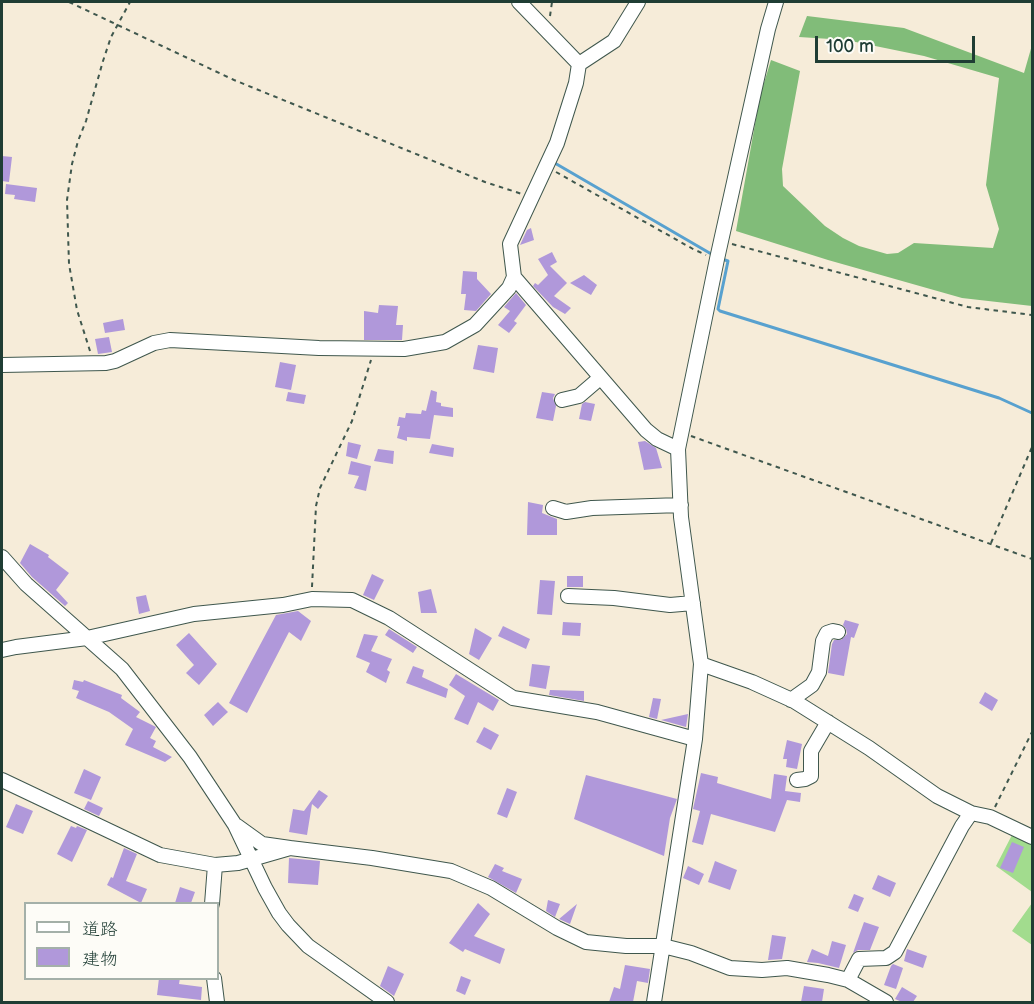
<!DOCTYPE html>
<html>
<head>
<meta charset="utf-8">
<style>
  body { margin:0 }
  #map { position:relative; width:1034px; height:1004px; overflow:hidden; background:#f6ecd9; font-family:"Balsamiq Sans","Klee One",sans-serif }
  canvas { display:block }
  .frame { position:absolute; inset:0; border:3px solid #1f3d34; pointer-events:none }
  .legend { position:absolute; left:24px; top:902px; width:195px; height:78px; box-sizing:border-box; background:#fdfcf7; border:2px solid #a4b0a9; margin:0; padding:8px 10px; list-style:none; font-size:18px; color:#1f3d34 }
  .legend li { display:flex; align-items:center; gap:12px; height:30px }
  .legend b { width:30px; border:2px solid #a4b0a9 }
  .scale { position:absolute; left:815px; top:36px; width:160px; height:27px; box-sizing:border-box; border:3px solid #1f3d34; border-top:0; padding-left:8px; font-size:18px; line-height:21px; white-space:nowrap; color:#1f3d34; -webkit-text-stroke:4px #fdfcf7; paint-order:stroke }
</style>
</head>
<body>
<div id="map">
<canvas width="1034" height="1004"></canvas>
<div class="frame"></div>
<ul class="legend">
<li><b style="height:8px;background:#fff"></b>道路</li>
<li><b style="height:16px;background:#b098da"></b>建物</li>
</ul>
<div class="scale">100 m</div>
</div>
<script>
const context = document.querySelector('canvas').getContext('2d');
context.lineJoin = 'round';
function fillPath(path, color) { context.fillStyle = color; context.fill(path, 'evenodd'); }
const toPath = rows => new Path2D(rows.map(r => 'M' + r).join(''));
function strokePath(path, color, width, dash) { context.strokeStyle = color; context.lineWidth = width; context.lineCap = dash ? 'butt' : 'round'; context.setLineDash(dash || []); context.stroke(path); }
const green = toPath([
  [1013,833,1032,842,1032,892,996,866],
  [1032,903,1032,945,1012,931]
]);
const forest = toPath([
  [807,16,904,28,1024,73,1032,45,1032,306,962,298,828,260,736,231,760,96,771,60,800,71,782,169,783,186,825,226,843,238,859,246,887,254,898,253,914,243,993,248,999,229,986,185,999,78,924,56,846,40,799,37]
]);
const stream = toPath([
  [553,162,713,255],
  [722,259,728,261,718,309,720,311,999,398,1032,413]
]);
const building = toPath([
  [2,156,12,157,9,182,2,181],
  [6,184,37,188,35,202,14,199,15,195,5,194],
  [531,228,534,240,520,245,527,230],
  [552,252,557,262,550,266,567,283,554,296,571,308,565,314,553,307,533,286,535,283,538,285,548,275,538,259],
  [463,271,477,272,477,279,491,294,476,311,464,310,466,294,461,294],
  [584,275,597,285,591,295,570,283],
  [516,293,526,305,514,321,517,323,509,333,498,325,510,311,504,307],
  [379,305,398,306,396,325,403,325,402,340,364,340,364,311,378,313],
  [123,319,125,330,105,333,103,323],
  [109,337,112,352,98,354,95,339],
  [478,345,498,348,494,373,473,369],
  [280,362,296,365,291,390,275,387],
  [431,390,437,392,436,402,441,403,441,406,453,408,453,417,434,415,430,439,407,437,407,441,397,438,400,426,397,426,399,417,405,418,406,413,421,414,422,410,426,411],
  [288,392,306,395,304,404,286,401],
  [542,392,555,394,553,398,556,406,553,421,536,418],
  [585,402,595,404,591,421,579,419,582,404],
  [645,441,656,448,662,468,644,470,638,442],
  [348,442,361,445,357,459,346,456],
  [432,444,454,448,453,457,429,453],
  [378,449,394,451,393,464,374,461],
  [351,461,371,466,366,491,354,488,359,476,348,474],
  [528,502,543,505,542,513,557,519,557,535,527,535],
  [30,544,49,555,48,557,69,573,56,590,68,603,65,606,32,577,20,563],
  [372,574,384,580,374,600,363,595],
  [567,576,583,576,583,587,567,587],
  [540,580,555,581,552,615,537,614],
  [431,589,437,613,421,613,418,592],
  [146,595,150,611,139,614,136,597],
  [298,611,311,621,301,641,289,632,247,713,229,703,276,615],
  [845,620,859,624,854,638,851,637,844,676,828,673,832,644,834,640,841,640,847,634,846,629,843,625],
  [563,622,581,623,580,636,562,635],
  [503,626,530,639,526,649,498,636],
  [475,628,492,638,479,660,469,654],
  [389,629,417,647,413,653,385,635],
  [189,633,217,664,199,685,186,673,194,665,176,645],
  [364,634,378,636,371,651,392,659,387,670,390,672,386,683,366,672,370,663,356,657],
  [532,664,550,666,546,689,529,686],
  [413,666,424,670,422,677,448,689,446,698,406,683],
  [456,674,499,700,493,711,478,702,468,725,454,719,465,696,449,685],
  [74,680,83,682,84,680,122,695,121,698,140,712,136,717,156,727,150,738,156,741,153,747,172,757,165,762,125,745,133,729,109,712,76,698,79,691,72,689],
  [550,690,584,691,584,701,549,695],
  [985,692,998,700,992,711,979,703],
  [653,698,661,699,657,719,649,717],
  [218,702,228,712,213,726,204,715],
  [688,714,686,727,661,720],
  [484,727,499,735,491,750,476,742],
  [787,740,802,744,797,769,786,767,787,759,783,759],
  [84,769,101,777,91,800,74,793],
  [701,773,718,777,717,783,771,799,774,774,787,776,785,791,801,793,800,802,787,800,775,832,711,814,703,845,692,842,700,811,693,809],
  [586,775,677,799,670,818,664,856,574,819],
  [507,788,517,792,507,818,497,814],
  [319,790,328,796,318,809,312,804,307,835,289,832,293,809,304,811],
  [88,801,103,808,99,816,84,809],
  [16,804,33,811,23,834,6,827],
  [71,826,76,828,77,826,87,830,72,862,57,854],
  [1012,842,1024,847,1013,873,1000,868],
  [124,848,137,854,126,881,147,889,141,903,107,885,111,877,113,878],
  [289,858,320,861,318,885,288,883],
  [715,861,737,870,730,890,708,882],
  [495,864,504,868,502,871,522,879,516,893,488,877],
  [688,866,704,874,699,885,683,878],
  [878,875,896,883,890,897,872,889],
  [180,887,195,892,191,903,175,903],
  [854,894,864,898,858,912,848,908],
  [548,900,560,904,555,917,546,911],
  [478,903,490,914,474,936,505,949,500,964,465,949,463,952,449,943],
  [577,904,570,924,559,919],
  [864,922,879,927,870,950,858,950,853,953],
  [772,935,786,937,782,959,768,960],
  [832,941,846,945,839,968,818,963,807,962,812,949,828,956],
  [907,949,927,956,923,968,904,961],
  [893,964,903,968,896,989,884,985,891,966],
  [625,965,650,969,648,983,637,981,633,1002,609,1002,614,987,620,989],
  [388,966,404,974,394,996,380,986],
  [461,976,471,980,465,995,456,991],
  [159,978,180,978,179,984,202,987,201,1000,157,995],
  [804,986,824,989,822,1002,801,1002],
  [902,987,917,996,913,1002,902,1002,895,999]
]);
const path = toPath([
  [69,2,234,80,485,182,522,194],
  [550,16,552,2],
  [556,172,693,249,706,255],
  [732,244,968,307,1032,315],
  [90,351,77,310,69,264,67,200,72,164,78,141,86,121,103,61,111,37,130,2],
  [691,436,1032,559],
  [991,543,1032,447],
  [312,587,316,506,320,488,352,421,371,360],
  [995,807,1032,732]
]);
const minor = toPath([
  [519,2,579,64],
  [514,277,646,430,657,439,678,449],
  [2,365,106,363,115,361,154,343,170,340,319,348,404,349,445,342,475,325,509,288,514,277,510,244,557,143,576,83,579,64,614,41,638,2],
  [562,400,579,396,600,378],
  [553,508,566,512,592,508,681,505],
  [2,557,26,584,122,669,190,757,235,825,265,888,279,913,288,925,308,946,387,1002],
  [568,596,614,598,670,605,693,603],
  [2,650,16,647,87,638,194,614,283,605,312,599,352,600,389,618,513,698,597,712,695,739],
  [701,664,752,682,794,701,869,748,937,796,971,813,990,817,1032,837],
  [791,700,812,685,819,672,823,641,827,633,833,631,838,632],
  [2,780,160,855,215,865,238,863,290,848,262,844,237,826],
  [797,780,805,779,811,776,811,751,828,722],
  [290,848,372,858,451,871,491,888,557,928,586,942,626,946,663,946,691,953,730,968,762,970,787,968,828,975,848,980,886,1002],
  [212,904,215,865],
  [214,978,217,1002],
  [848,980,859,959,886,958,895,952,962,826,971,813],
  [654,1002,695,739,701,664,681,517,678,449,717,259,768,29,776,2]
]);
fillPath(green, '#a2dc8e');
fillPath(forest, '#81bc79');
strokePath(stream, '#58a1cf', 3);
fillPath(building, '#b098da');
strokePath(minor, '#3f574d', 16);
strokePath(path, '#3f574d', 2, [4.5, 4.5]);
strokePath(minor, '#fff', 14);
</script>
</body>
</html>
